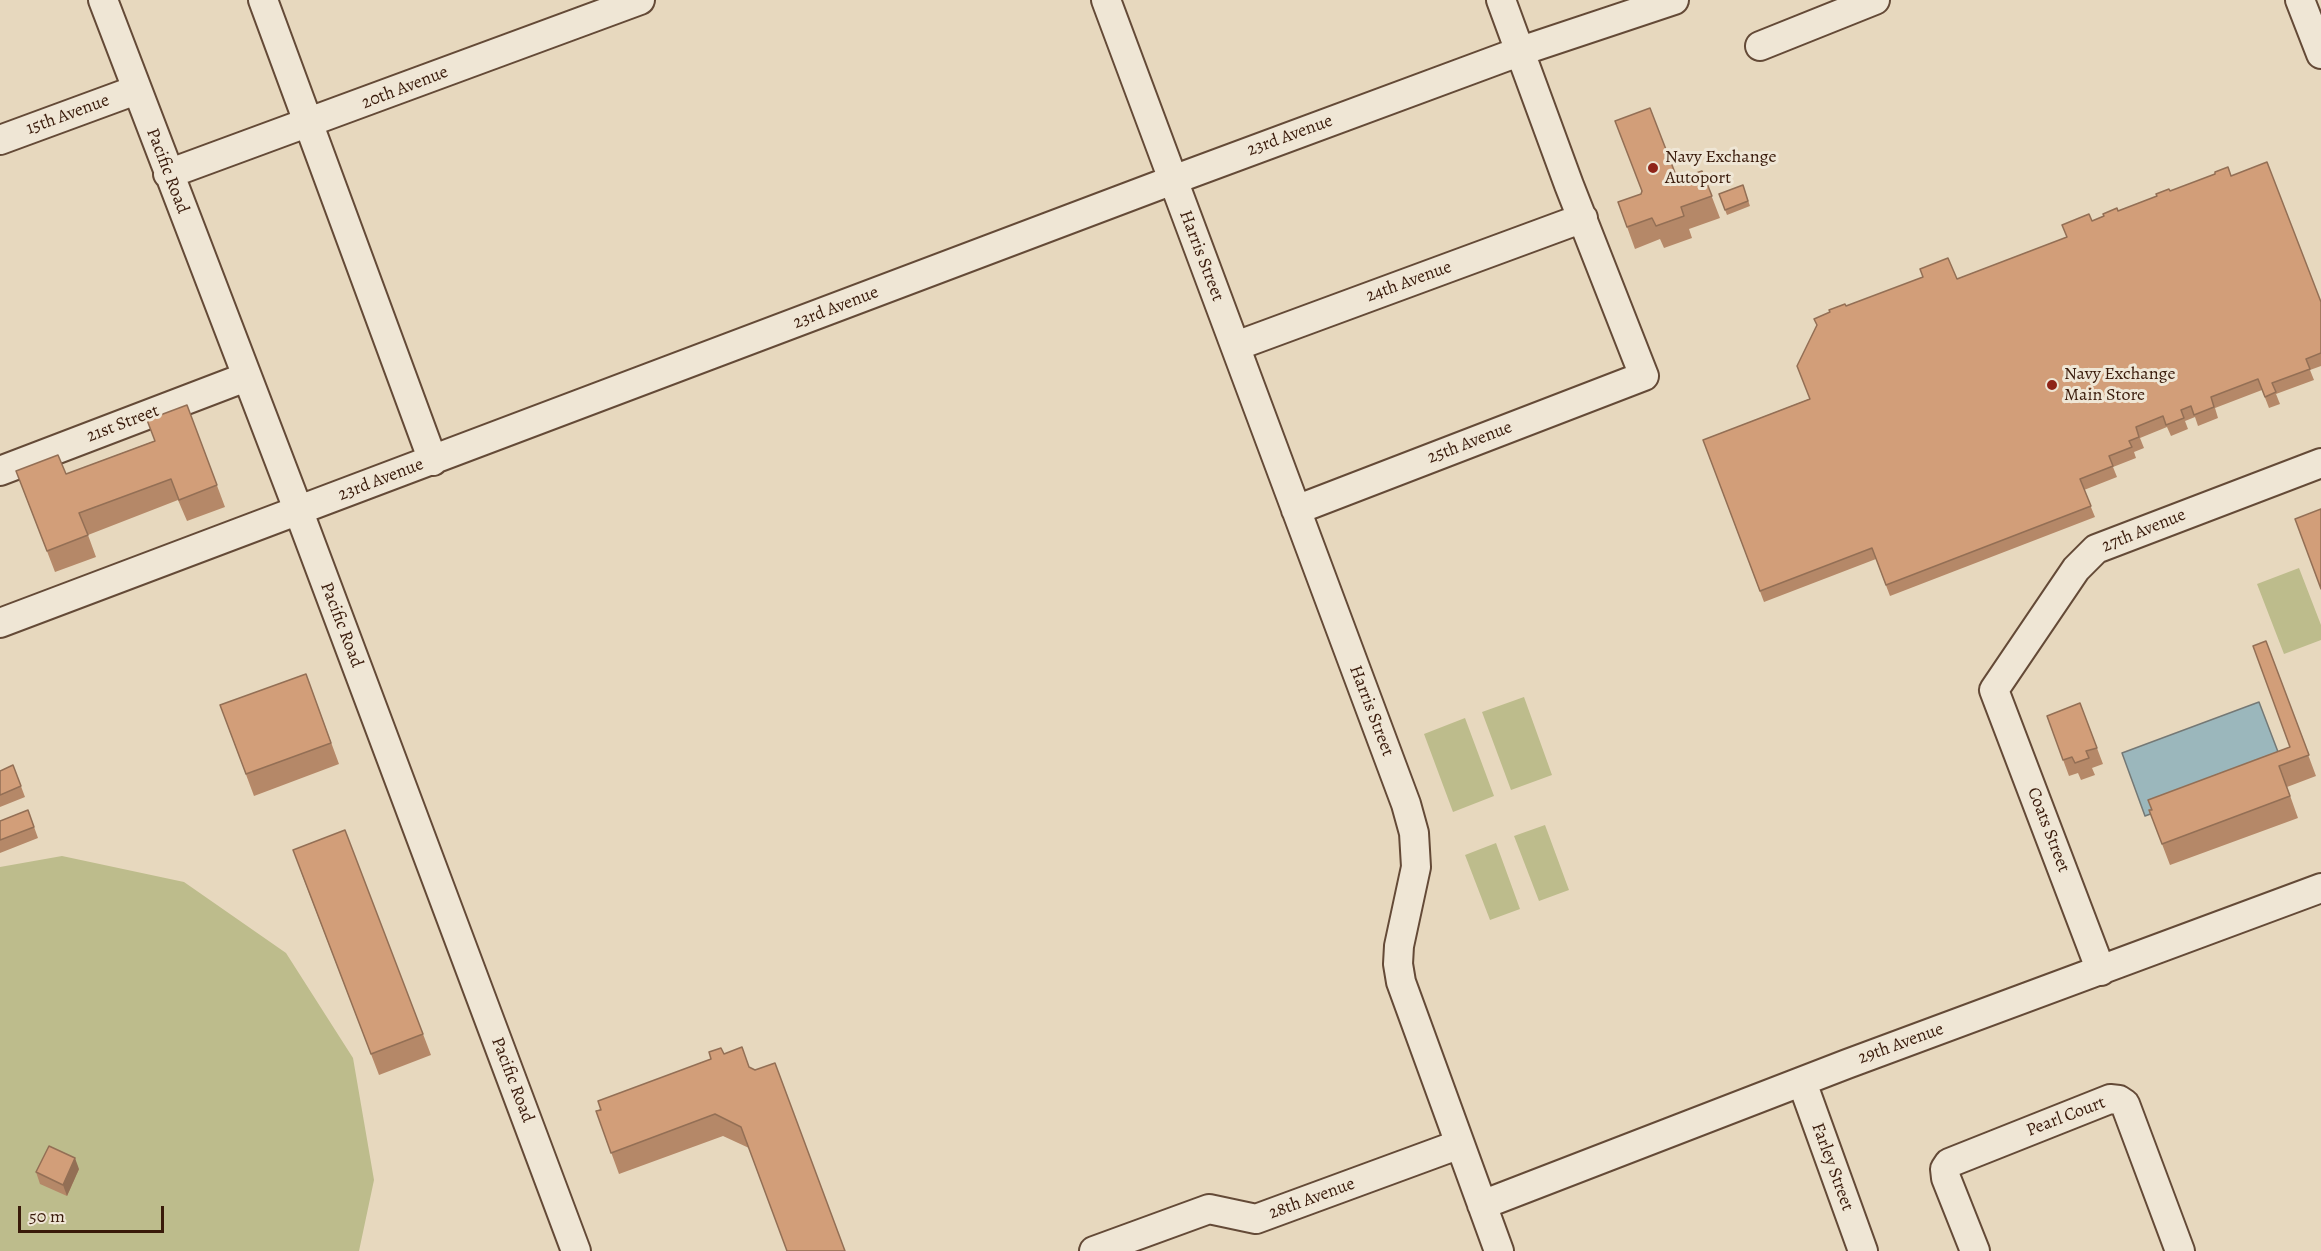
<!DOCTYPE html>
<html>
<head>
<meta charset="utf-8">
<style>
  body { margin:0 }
  #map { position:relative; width:2321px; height:1251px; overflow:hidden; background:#e7d8be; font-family:Alegreya,serif }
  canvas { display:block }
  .scale { position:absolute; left:18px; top:1206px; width:146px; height:27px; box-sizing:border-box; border:3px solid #391a0a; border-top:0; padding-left:8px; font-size:18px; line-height:21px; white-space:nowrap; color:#391a0a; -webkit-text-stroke:4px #efe6d5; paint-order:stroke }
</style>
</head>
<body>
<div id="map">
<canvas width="2321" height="1251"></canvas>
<div class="scale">50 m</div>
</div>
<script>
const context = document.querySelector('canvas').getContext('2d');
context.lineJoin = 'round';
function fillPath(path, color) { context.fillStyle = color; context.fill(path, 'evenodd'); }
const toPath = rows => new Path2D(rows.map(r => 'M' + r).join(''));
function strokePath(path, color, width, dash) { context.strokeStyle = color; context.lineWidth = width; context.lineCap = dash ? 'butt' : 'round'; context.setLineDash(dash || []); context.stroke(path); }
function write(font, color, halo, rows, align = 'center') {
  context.font = font + ' Alegreya,serif'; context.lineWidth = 6; context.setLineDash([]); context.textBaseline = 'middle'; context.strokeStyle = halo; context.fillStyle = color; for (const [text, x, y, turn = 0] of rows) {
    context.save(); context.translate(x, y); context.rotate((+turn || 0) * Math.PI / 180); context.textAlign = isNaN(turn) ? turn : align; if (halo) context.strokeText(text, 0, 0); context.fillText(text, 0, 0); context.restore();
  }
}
const green = toPath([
  [2299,568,2321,625,2321,640,2284,654,2257,584],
  [1524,697,1552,775,1511,790,1482,712],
  [1465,718,1494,796,1453,812,1424,734],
  [1545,825,1569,890,1539,901,1514,836],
  [1496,843,1520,909,1490,920,1465,855],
  [62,856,184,882,286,953,353,1058,374,1180,359,1251,0,1251,0,867]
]);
const water = toPath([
  [2259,702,2283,765,2145,816,2122,753,2259,702]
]);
const minor = toPath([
  [103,0,299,512,576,1251],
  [263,0,433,461],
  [1106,0,1406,804,1414,833,1416,867,1399,946,1398,964,1401,982,1499,1251],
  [2300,0,2321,54],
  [1760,46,1875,0],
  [0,140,136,90],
  [168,174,640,0],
  [1236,346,1583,218],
  [0,471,246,377],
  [1296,510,1644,376,1569,185,1501,0],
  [0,623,1173,180,1521,51,1674,0],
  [2101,971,1994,690,2076,569,2096,549,2321,463],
  [1802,1082,1863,1251],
  [1482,1205,1847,1064,2321,888],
  [1094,1251,1209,1209,1256,1219,1460,1144],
  [1975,1251,1946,1178,1945,1169,1949,1163,2110,1099,2119,1100,2125,1104,2180,1251]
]);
const wall = toPath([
  [1702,171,1720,218,1689,229,1692,238,1664,248,1660,239,1635,249,1618,202,1641,194,1641,191,1677,178,1679,179],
  [2231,176,2321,302,2321,366,2310,370,2314,380,2276,394,2280,404,2269,408,2262,390,2215,408,2218,418,2198,426,2195,417,2185,421,2188,429,2171,436,2167,427,2140,438,2144,448,2134,452,2136,458,2113,467,2117,477,2084,490,2095,517,1890,596,1876,559,1764,602,1703,440,1809,399,1957,279,2067,237,2092,221,2170,191],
  [1743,185,1750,206,1727,215,1719,194],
  [187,405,225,507,187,521,178,500,88,535,96,557,55,572,16,471,66,474,154,441],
  [2266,641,2316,776,2287,787,2298,818,2170,865,2149,810,2290,747],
  [306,674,339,764,254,796,220,705],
  [2080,703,2103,764,2092,768,2095,775,2081,780,2078,773,2069,776,2047,716],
  [13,765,25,797,0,807,0,771],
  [28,810,38,838,0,853,0,821],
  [301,872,423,1034,431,1055,379,1075],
  [721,1048,749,1148,723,1136,619,1174,596,1111,711,1059],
  [79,1169,67,1196,40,1184,36,1172]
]);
const shadedWall = toPath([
  [75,1158,79,1169,67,1196,63,1185]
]);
const building = toPath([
  [1650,108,1677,178,1679,179,1702,171,1712,196,1681,207,1684,216,1656,226,1652,218,1627,227,1618,202,1641,194,1642,191,1615,121,1650,108],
  [2267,162,2321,302,2321,353,2306,359,2310,369,2272,383,2276,392,2265,397,2258,379,2211,397,2214,407,2194,415,2191,406,2181,410,2184,418,2166,425,2163,416,2136,427,2139,437,2129,441,2132,447,2109,456,2113,466,2080,479,2091,506,1886,585,1872,548,1760,591,1703,440,1810,399,1797,366,1817,325,1814,319,1830,312,1829,310,1845,304,1846,306,1923,277,1920,269,1948,258,1957,279,2067,237,2062,225,2089,214,2092,221,2104,216,2103,214,2117,208,2118,211,2157,196,2156,194,2169,189,2170,191,2215,174,2215,172,2228,167,2231,176,2267,162],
  [1743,185,1748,201,1725,210,1719,194,1743,185],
  [187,405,217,485,179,500,171,479,79,513,88,535,47,551,16,471,58,455,66,474,155,441,147,420,187,405],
  [2321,509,2321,589,2295,519,2321,509],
  [2266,641,2309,755,2279,766,2290,796,2162,844,2149,810,2152,810,2148,800,2290,747,2253,646,2266,641],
  [306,674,331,743,246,774,220,705,306,674],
  [2080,703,2097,748,2086,751,2089,758,2075,763,2072,757,2063,760,2047,716,2080,703],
  [13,765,21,786,0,795,0,771,13,765],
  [28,810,34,827,0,840,0,821,28,810],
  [345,830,423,1034,371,1054,293,850,345,830],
  [742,1047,749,1067,755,1070,775,1063,845,1251,787,1251,741,1127,715,1114,611,1153,596,1111,601,1110,598,1101,711,1059,709,1052,721,1048,724,1054,742,1047],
  [49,1146,75,1158,63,1185,36,1172,49,1146]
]);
const markers = [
  [1653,168,6,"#8f2418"],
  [2052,385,6,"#8f2418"]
];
const streetNames = [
  ["20th Avenue",405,88,-21],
  ["15th Avenue",68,115,-20],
  ["23rd Avenue",1290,136,-20],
  ["Pacific Road",167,171,69],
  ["Harris Street",1201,256,69],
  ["24th Avenue",1409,282,-20],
  ["23rd Avenue",836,308,-21],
  ["21st Street",123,424,-21],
  ["25th Avenue",1470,443,-21],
  ["23rd Avenue",381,480,-21],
  ["27th Avenue",2144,531,-22],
  ["Pacific Road",341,625,69],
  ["Harris Street",1371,711,69],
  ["Coats Street",2048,830,69],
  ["29th Avenue",1901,1044,-20],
  ["Pacific Road",512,1080,69],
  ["Pearl Court",2066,1117,-21],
  ["Farley Street",1832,1167,70],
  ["28th Avenue",1312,1199,-20]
];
const poiNames = [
  ["Navy Exchange",1665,158],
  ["Autoport",1665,179],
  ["Navy Exchange",2064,375],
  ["Main Store",2064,396]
];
fillPath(green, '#bdbc8c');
fillPath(water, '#9bb7bc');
strokePath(water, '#747875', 1.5);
strokePath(minor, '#644a37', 32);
strokePath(minor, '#efe6d5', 28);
fillPath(wall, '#b58868');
fillPath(shadedWall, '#936f55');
fillPath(building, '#d29e79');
strokePath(building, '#936f55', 1.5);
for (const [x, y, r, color] of markers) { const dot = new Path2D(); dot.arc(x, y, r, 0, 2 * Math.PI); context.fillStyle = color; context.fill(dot); strokePath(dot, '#efe6d5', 2); }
write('18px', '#391a0a', '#efe6d5', streetNames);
write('18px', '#391a0a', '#efe6d5', poiNames, 'left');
</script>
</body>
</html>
